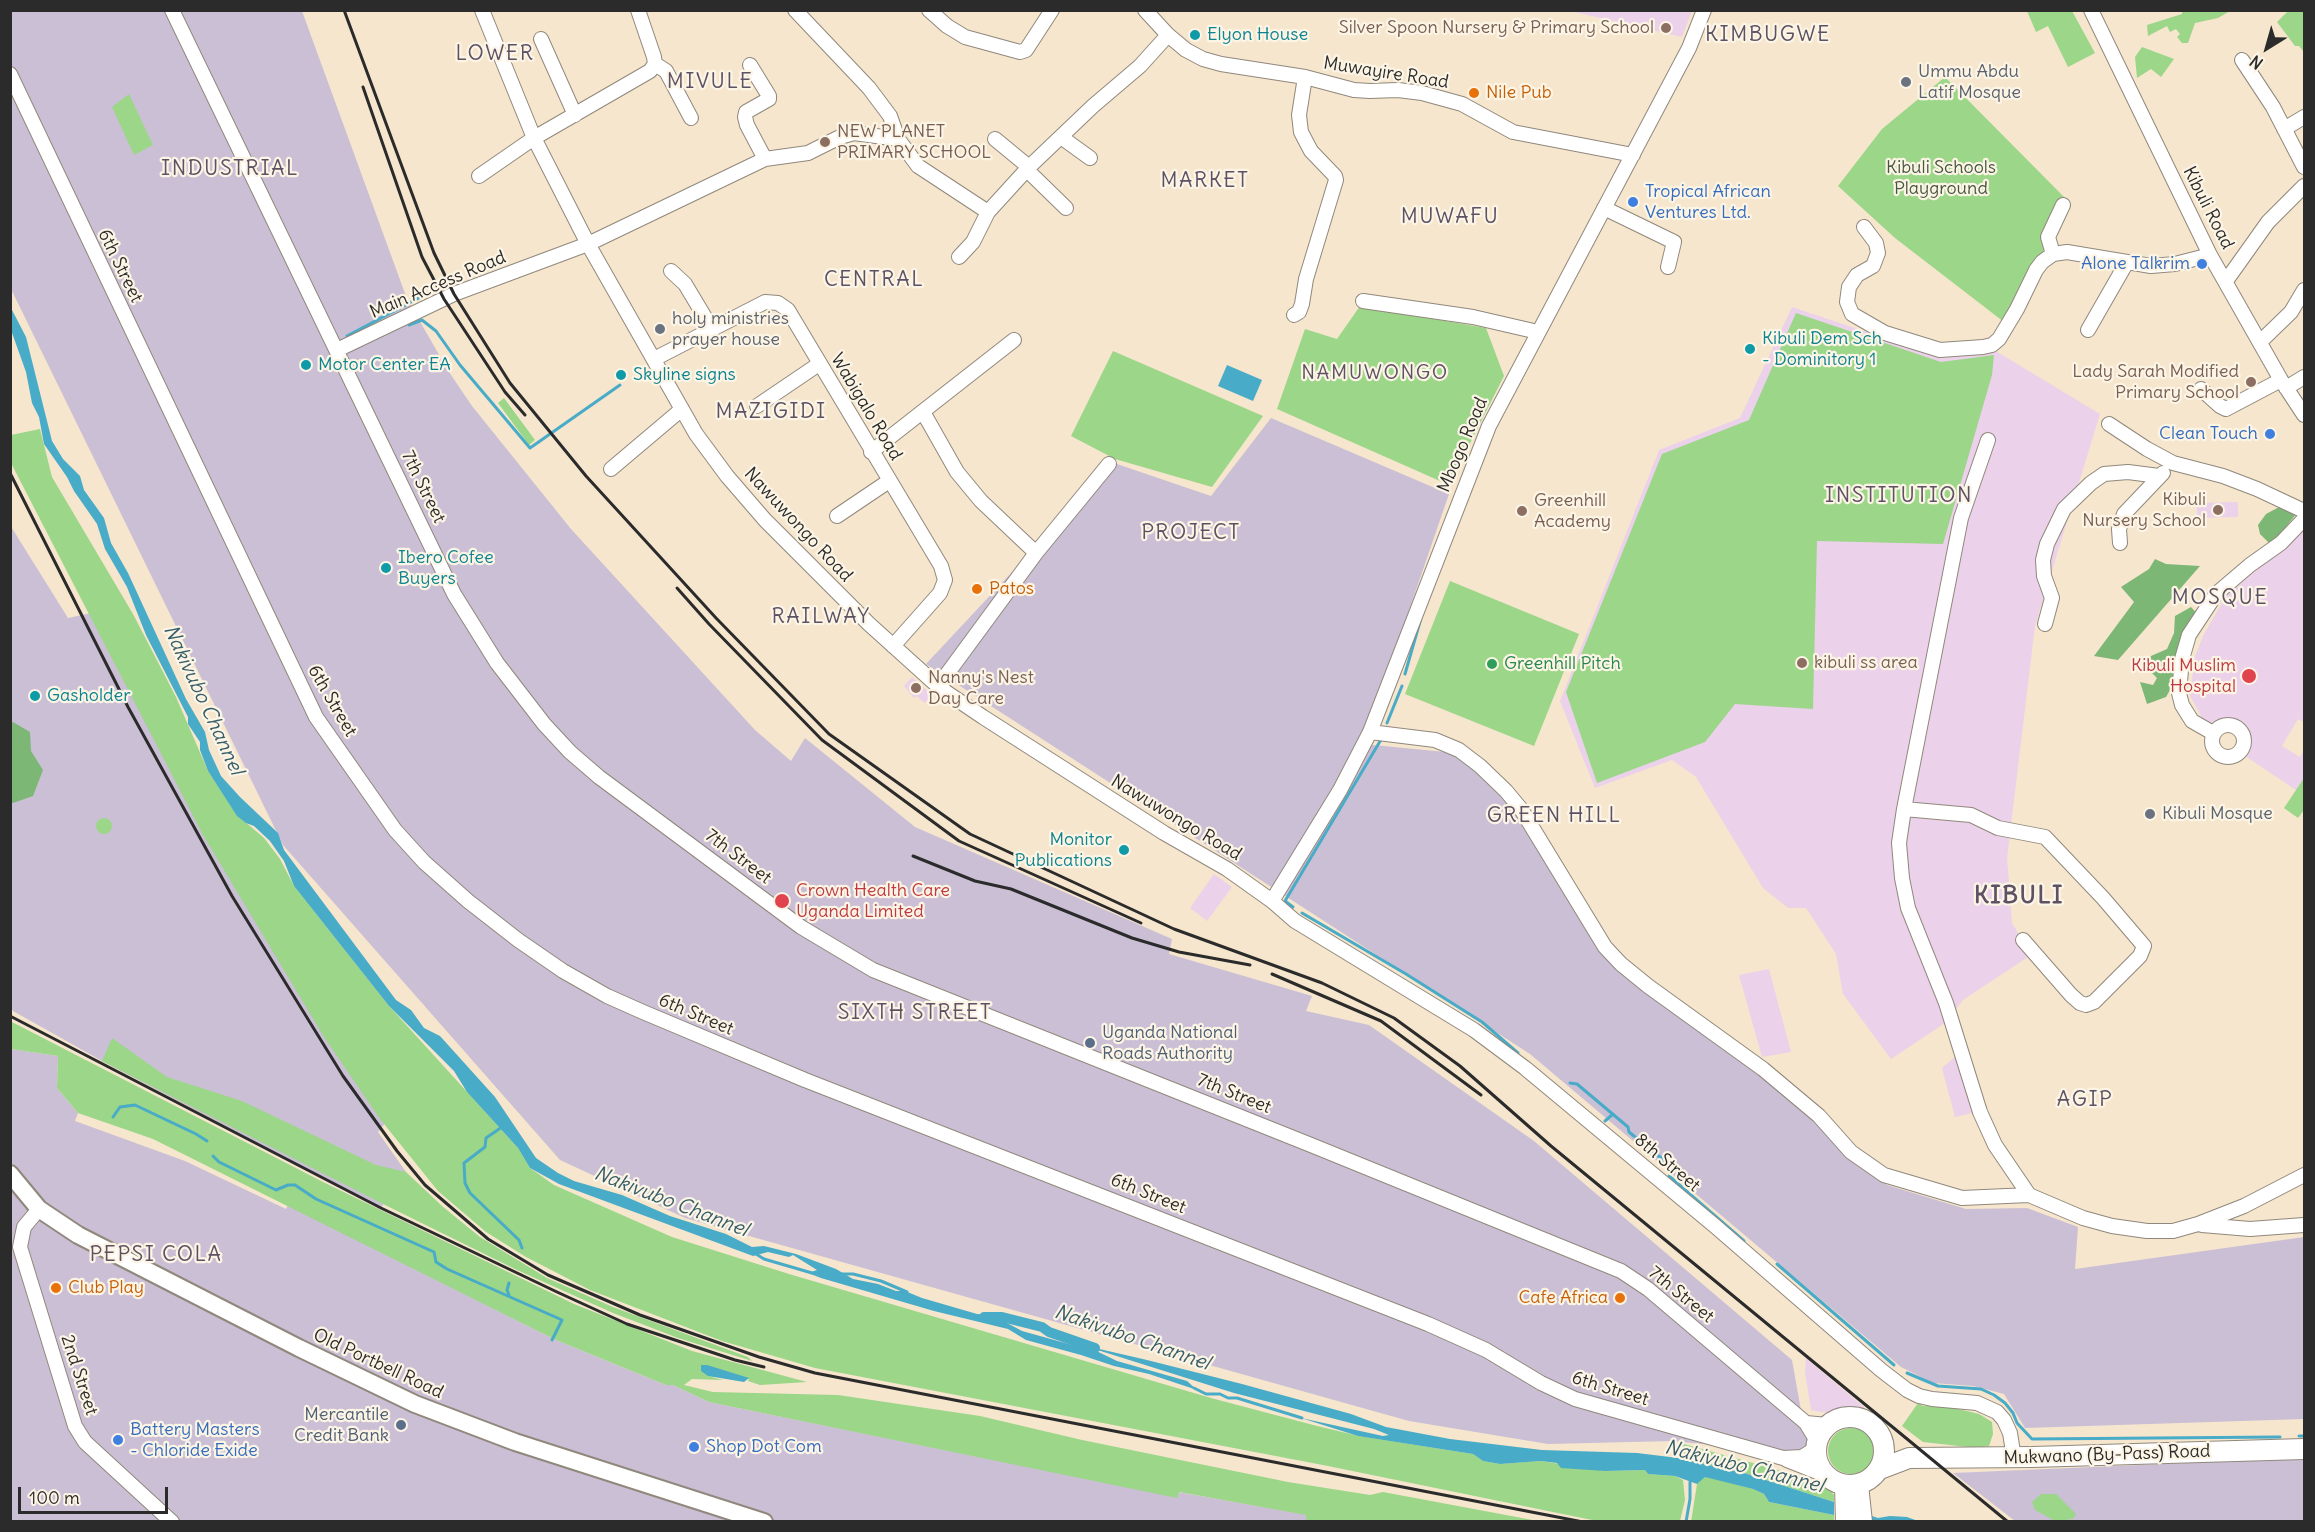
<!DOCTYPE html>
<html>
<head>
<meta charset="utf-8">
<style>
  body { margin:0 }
  #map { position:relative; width:2315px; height:1532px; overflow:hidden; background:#f6e6cd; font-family:Delius,sans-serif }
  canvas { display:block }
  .frame { position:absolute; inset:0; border:12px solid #2b2b2b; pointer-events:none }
  .north { position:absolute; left:2237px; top:18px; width:60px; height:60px; -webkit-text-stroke:4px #fcf5e5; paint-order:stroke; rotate:217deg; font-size:16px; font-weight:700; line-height:24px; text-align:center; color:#2b2b2b }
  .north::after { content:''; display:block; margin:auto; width:21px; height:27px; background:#2b2b2b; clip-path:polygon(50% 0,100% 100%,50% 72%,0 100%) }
  .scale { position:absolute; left:18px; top:1487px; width:150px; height:27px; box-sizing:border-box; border:3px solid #2b2b2b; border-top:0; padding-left:8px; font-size:18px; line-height:21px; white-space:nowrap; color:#2b2b2b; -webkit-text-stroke:4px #fcf5e5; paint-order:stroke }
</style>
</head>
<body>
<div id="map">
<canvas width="2315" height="1532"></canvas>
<div class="frame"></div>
<div class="north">N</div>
<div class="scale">100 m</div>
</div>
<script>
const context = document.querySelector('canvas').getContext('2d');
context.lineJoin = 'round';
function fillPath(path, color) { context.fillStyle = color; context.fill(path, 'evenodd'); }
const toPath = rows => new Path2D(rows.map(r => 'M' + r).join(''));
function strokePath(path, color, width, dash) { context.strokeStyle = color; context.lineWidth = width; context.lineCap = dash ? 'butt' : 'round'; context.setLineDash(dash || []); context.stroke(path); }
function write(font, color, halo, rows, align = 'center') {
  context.font = font + ' Delius,sans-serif'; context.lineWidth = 4.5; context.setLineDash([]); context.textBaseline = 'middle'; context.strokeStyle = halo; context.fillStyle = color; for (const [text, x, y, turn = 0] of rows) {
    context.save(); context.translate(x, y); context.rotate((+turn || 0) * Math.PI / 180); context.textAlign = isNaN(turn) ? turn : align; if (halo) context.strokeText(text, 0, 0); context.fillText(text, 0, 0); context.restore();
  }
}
const built = toPath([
  [1570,11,1692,11,1682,37],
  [1792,307,1945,358,1994,350,2100,414,2035,626,2007,858,2012,923,2031,955,1963,1000,1945,1023,1891,1059,1843,994,1836,954,1806,908,1788,908,1763,888,1696,777,1672,760,1595,788,1560,701,1659,450,1740,418],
  [2238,502,2238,517,2197,518,2197,503],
  [2304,530,2304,722,2298,719,2282,746,2300,757,2304,750,2304,784,2299,792,2242,754,2248,744,2243,722,2229,720,2216,725,2202,718,2190,696,2195,656,2204,634,2226,596],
  [912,677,932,695,925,703,916,696,914,698,904,686],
  [1214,874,1232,887,1207,921,1190,908],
  [1769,969,1791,1052,1762,1057,1739,975],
  [1957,1055,1972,1113,1955,1117,1942,1068],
  [1806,1358,1815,1366,1864,1407,1860,1411,1843,1410,1827,1413,1811,1410,1805,1373]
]);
const industrial = toPath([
  [11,11,302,11,407,299,449,372,472,406,571,529,755,730,791,761,805,738,915,827,1172,939,1169,954,1312,996,1306,1011,1369,1025,1534,1141,1792,1360,1805,1433,1809,1439,1807,1448,1800,1454,1673,1441,1548,1444,1409,1421,685,1218,560,1160,283,845,11,289],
  [1271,418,1449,494,1363,744,1456,753,1509,805,1609,961,1804,1109,1849,1157,1887,1185,1966,1209,2027,1208,2078,1227,2075,1269,2304,1237,2304,1419,2025,1428,2004,1394,1973,1386,1933,1383,1901,1367,1530,1054,926,664,1114,463,1211,496],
  [10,525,68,618,119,607,387,1121,378,1132,406,1172,381,1208,102,1061,13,1011,10,1005],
  [11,1049,58,1056,57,1088,78,1113,75,1121,185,1161,286,1209,288,1205,556,1340,666,1385,673,1385,709,1402,1176,1497,1178,1492,1348,1522,11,1522],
  [2304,1458,2304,1521,2015,1521,1953,1473]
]);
const green = toPath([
  [2027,11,2072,11,2095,53,2068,67,2048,26,2036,32],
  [2182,11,2182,10,2230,11,2218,18,2195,23,2188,43,2182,43,2177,37,2180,34,2176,29,2170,32,2167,26,2148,36,2147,25,2182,14],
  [2288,11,2304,11,2304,52,2299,46,2295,46,2277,22],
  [2142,47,2174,59,2161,77,2151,69,2137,78,2135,57],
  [1945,77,2070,203,2004,322,1895,238,1838,186,1882,129],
  [129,94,153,145,134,155,112,107],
  [1360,306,1486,328,1504,376,1449,485,1277,409,1305,329,1337,339],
  [1796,313,1941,362,1994,355,1992,375,1943,544,1817,541,1813,709,1735,704,1705,742,1597,783,1566,692,1662,454,1749,420],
  [1113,351,1263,416,1212,487,1115,459,1071,436],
  [504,398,535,440,529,445,498,403],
  [40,429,52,477,133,614,176,697,208,771,237,815,264,838,280,859,294,886,389,1006,518,1148,530,1168,554,1185,672,1237,789,1274,1211,1398,1317,1426,1359,1436,1473,1454,1483,1461,1500,1464,1541,1461,1605,1471,1645,1470,1648,1474,1675,1476,1683,1480,1685,1500,1680,1521,1597,1521,1328,1466,815,1368,722,1341,590,1290,526,1257,486,1232,438,1191,380,1119,324,1037,203,835,11,463,11,435],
  [1450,581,1579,634,1534,746,1405,694],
  [2304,778,2304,810,2298,818,2284,808],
  '96 826a8 8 0 1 1 16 0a8 8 0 1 1-16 0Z',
  [10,1021,323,1182,574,1304,692,1351,807,1382,760,1385,748,1381,749,1379,708,1376,723,1380,692,1379,684,1385,713,1392,838,1395,980,1416,1082,1440,1288,1482,1370,1495,1383,1492,1538,1521,1306,1521,1306,1515,1179,1492,1177,1498,709,1402,673,1385,666,1385,556,1340,153,1139,78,1113,57,1088,58,1056,11,1049],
  [112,1038,167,1077,242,1101,376,1165,406,1172,442,1206,480,1237,547,1278,613,1307,748,1357,752,1361,678,1338,613,1313,517,1270,383,1204,102,1061],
  [1918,1403,1923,1406,1950,1407,1979,1414,1992,1422,1993,1434,1989,1446,1977,1448,1923,1442,1902,1426],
  '1828 1451a23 23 0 1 1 46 0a23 23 0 1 1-46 0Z',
  [1680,1443,1793,1474,1828,1488,1834,1495,1834,1502,1741,1472,1678,1458],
  [1705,1476,1753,1489,1764,1494,1769,1502,1834,1515,1834,1521,1691,1522,1697,1484],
  [2041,1494,2056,1494,2076,1514,2073,1519,2055,1521,2035,1510,2032,1502]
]);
const forest = toPath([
  [2283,505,2297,513,2281,533,2280,542,2268,542,2260,534,2258,525,2266,514],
  [2155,559,2166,564,2200,566,2118,660,2094,656,2134,602,2121,587,2149,569],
  [2191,607,2200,617,2174,683,2166,697,2147,704,2140,682,2153,685,2157,678,2145,666,2151,656,2167,649,2174,633,2175,616],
  [13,722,30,732,31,751,43,770,33,796,13,803,10,801,10,723]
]);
const water = toPath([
  [11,308,26,337,52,441,63,459,80,476,84,490,104,518,111,543,128,573,186,699,205,732,209,750,221,776,240,797,278,833,284,850,396,1000,411,1010,424,1028,440,1036,495,1097,536,1158,558,1173,574,1181,622,1195,670,1216,726,1234,752,1247,764,1246,796,1254,836,1269,853,1279,878,1284,896,1291,905,1291,922,1298,977,1314,992,1315,1022,1331,1076,1346,1082,1345,1147,1360,1242,1384,1351,1414,1386,1427,1450,1439,1542,1450,1637,1453,1678,1458,1741,1472,1834,1502,1834,1515,1769,1502,1764,1494,1753,1489,1705,1477,1697,1484,1675,1476,1648,1474,1645,1470,1605,1471,1561,1468,1557,1463,1541,1461,1500,1464,1483,1461,1473,1454,1358,1436,1301,1418,1383,1436,1389,1435,1374,1429,1234,1393,1088,1347,1117,1361,1187,1381,1197,1390,1149,1374,1114,1366,1081,1355,1026,1340,1008,1329,934,1311,821,1278,808,1273,817,1270,793,1255,789,1257,768,1252,753,1256,559,1184,530,1168,518,1148,467,1092,454,1071,389,1006,294,886,284,861,270,841,254,826,246,823,237,816,208,771,200,750,200,742,188,724,188,717,146,635,127,587,105,549,97,524,74,491,67,477,44,444,39,417,32,403,26,372,11,330],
  [1227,365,1262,380,1253,401,1218,386],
  [701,1365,707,1365,749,1378,744,1382,708,1376,701,1371],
  [1872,1516,1878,1518,1890,1516,1907,1517,1918,1521,1875,1522,1871,1521]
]);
const stream = toPath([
  [409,325,422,320,436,331,460,365,530,448,620,385],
  [347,336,430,292],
  [1405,674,1421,618],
  [1387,723,1402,686],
  [1293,907,1285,901,1382,738],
  [1302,913,1406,974,1482,1022,1518,1053],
  [1570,1083,1577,1084,1628,1127,1629,1132,1666,1162],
  [113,1117,120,1107,135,1105,196,1134,207,1141],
  [1605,1121,1613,1114],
  [502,1127,486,1138,485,1147,464,1163,465,1183,470,1193,519,1240,522,1248],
  [213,1156,219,1162,276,1190,288,1185,295,1185,316,1199,434,1252,436,1262,447,1269,562,1320,552,1340],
  [1669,1176,1744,1241],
  [756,1254,764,1259,812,1273],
  [1777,1264,1894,1365],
  [842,1274,853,1274,881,1281,907,1292],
  [509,1283,507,1290,509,1295],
  [1907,1373,1938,1386,1981,1389,1994,1395,2005,1403,2013,1413,2017,1423,2032,1439,2280,1437],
  [1194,1388,1206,1394,1220,1394,1228,1398,1237,1398,1302,1418],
  [2299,1436,2304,1436],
  [1686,1522,1690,1499,1690,1482]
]);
const canal = toPath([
  [984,1317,1002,1317,1042,1327,1049,1332,1095,1348]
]);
const minor = toPath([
  [172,10,454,594,497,663,544,724,570,752,599,777,801,927,873,970,1311,1145,1621,1271,1648,1289,1806,1423,1817,1441],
  [482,10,534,138,588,244,696,434,727,476,765,520,869,624,940,688,983,717,1164,833,1227,869,1272,901,1295,921,1474,1030,1525,1068,1715,1226,1881,1370,1907,1390,1919,1396,1932,1399,1977,1403,1997,1412,2004,1420,2010,1433,2014,1458],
  [795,10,869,88,890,116,898,139,918,166,988,212],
  [929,10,947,26,965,37,1020,52,1026,50,1052,10],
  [1145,10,1168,35,1186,50,1203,59,1221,64,1305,77,1354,90,1370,91,1398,90,1422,93,1462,104,1513,132,1633,155],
  [2091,10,2210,255,2281,380,2304,415],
  [541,39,575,115],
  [2242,60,2273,107,2304,167],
  [655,64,666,71,691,118],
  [10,74,316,717,395,830,424,862,468,901,518,940,563,971,607,996,643,1012,805,1080,1428,1324,1486,1350,1541,1383,1575,1399,1783,1458,1802,1457,1815,1449],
  [2284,129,2304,117],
  [1061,137,1090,158],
  [995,139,1029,167],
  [765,159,808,153,840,137,854,133,898,139],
  [1027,170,1066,208],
  [479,176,534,138,650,71,655,64,654,57,638,10],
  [1604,208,1674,242,1668,267],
  [1864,227,1876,243,1878,253,1873,266,1857,275,1849,287,1847,302,1852,314,1885,333,1940,350,1983,347,1992,345,1999,339,2017,309,2036,270,2042,262,2053,254,2067,252,2151,266,2175,264,2210,255],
  [2053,254,2048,237,2063,205],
  [959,257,973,242,988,212,1029,167,1093,106,1140,66,1168,35],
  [671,271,685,284,712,329],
  [2226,281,2268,222,2304,186],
  [1363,301,1473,317,1538,332],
  [1294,315,1299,312,1302,304,1306,279,1336,180,1335,176,1311,151,1301,132,1299,115,1305,77],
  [2088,330,2127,262],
  [2260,342,2291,312,2304,290],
  [337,350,454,294,588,244,765,159,747,125,745,117,746,112,769,99,769,96,750,65],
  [654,359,765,302,778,303,788,310,941,566,945,580,940,593,893,646],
  [2286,388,2304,377],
  [2201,389,2220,406,2226,409,2281,380],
  [757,406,819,364],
  [923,412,957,472,981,501,1036,553],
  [2109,424,2147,449,2173,463,2223,476,2257,489,2304,511],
  [1988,440,1961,518,1904,809,1899,843,1902,878,1908,908,1946,1003,1980,1112,1995,1145,2029,1195],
  [871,452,1014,340],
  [611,469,682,409],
  [837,516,889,481],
  [2120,543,2119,529,2124,514,2163,473],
  [2045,624,2052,598,2044,576,2043,560,2047,544,2064,509,2091,483,2104,474,2128,472,2159,476],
  [940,688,947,674,1036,553,1109,464],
  '2212 741a16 16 0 1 1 32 0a16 16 0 1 1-32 0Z',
  [1370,732,1435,740,1459,750,1480,766,1506,791,1521,809,1605,947,1621,964,1648,986,1763,1069,1819,1116,1851,1152,1884,1175,1962,1198,2029,1195,2083,1218,2112,1226,2147,1231,2173,1231,2198,1224,2244,1206,2304,1175],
  [2213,733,2192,721,2182,705,2179,693,2182,659,2189,635,2216,594,2250,565,2281,543,2304,519],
  [1904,809,1971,815,1998,828,2045,837,2103,898,2144,946,2140,956,2094,1002,2086,1005,2080,1003,2071,995,2023,940],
  [1272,901,1340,790,1370,732,1489,426,1689,48,1704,10],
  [39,1209,24,1227,20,1247,75,1426,85,1442,172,1522],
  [2202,1225,2250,1229,2304,1225],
  [1806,1423,1827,1425],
  [1787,1460,1825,1475]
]);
const major = toPath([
  [10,1174,39,1209,78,1235,299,1348,415,1404,515,1442,764,1522]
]);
const highway = toPath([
  '1816 1451a34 34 0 1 1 68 0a34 34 0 1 1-68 0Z',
  [1880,1469,1909,1458,2032,1457,2304,1449],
  [1845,1485,1846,1522],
  [1858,1485,1862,1522]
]);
const rail = toPath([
  [344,10,434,253,454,294,510,383,586,476,716,618,829,734,970,834,1174,929,1322,983,1394,1018,1460,1066,1551,1146,2008,1522],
  [363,87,422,257,444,299,505,392,525,415],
  [10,473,128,707,232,896,343,1076,397,1151,425,1185,488,1239,548,1275,640,1315,759,1357,815,1373,1583,1522],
  [677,588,709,624,822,740,959,841,1141,923],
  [913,856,975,881,1011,889,1132,938,1179,952,1250,965],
  [1272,974,1381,1021,1481,1095],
  [10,1016,381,1208,557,1292,627,1324,735,1360,764,1367]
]);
const markers = [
  [1666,28,6,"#8d6e63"],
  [1195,35,6,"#0f9aa8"],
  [1906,82,6,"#6b7280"],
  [1474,93,6,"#e8710a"],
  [825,142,6,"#8d6e63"],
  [1633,202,6,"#3f7fe0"],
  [2202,264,6,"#3f7fe0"],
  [660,329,6,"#6b7280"],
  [1750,349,6,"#0f9aa8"],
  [306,365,6,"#0f9aa8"],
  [621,375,6,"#0f9aa8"],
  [2251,382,6,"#8d6e63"],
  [2270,434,6,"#3f7fe0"],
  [2218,510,6,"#8d6e63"],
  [1522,511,6,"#8d6e63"],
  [386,568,6,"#0f9aa8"],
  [977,589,6,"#e8710a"],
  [1802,663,6,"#8d6e63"],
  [1492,664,6,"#2e9e5b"],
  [2249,676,8,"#e0444e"],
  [916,688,6,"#8d6e63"],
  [35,696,6,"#0f9aa8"],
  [2150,814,6,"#6b7280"],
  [1124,850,6,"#0f9aa8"],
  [782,901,8,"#e0444e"],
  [1090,1043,6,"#5c6f8a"],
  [56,1288,6,"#e8710a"],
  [1620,1298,6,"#e8710a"],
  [401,1425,6,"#5c6f8a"],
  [118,1440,6,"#3f7fe0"],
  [694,1447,6,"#3f7fe0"]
];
const educationNames = [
  ["Silver Spoon Nursery & Primary School",1654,28,"right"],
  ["NEW PLANET",837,132],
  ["PRIMARY SCHOOL",837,153],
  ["Lady Sarah Modified",2239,372,"right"],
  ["Primary School",2239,393,"right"],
  ["Kibuli",2206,500,"right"],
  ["Nursery School",2206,521,"right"],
  ["Greenhill",1534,501],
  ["Academy",1534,522],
  ["kibuli ss area",1814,663],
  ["Nanny's Nest",928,678],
  ["Day Care",928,699]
];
const cultureNames = [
  ["Elyon House",1207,35],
  ["Kibuli Dem Sch",1762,339],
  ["- Dominitory 1",1762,360],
  ["Motor Center EA",318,365],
  ["Skyline signs",633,375],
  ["Ibero Cofee",398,558],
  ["Buyers",398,579],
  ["Gasholder",47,696],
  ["Monitor",1112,840,"right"],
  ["Publications",1112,861,"right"]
];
const worshipNames = [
  ["Ummu Abdu",1918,72],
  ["Latif Mosque",1918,93],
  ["holy ministries",672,319],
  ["prayer house",672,340],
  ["Kibuli Mosque",2162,814]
];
const streetNames = [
  ["Muwayire Road",1386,73,9],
  ["Kibuli Road",2208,208,63],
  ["6th Street",120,266,64],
  ["Main Access Road",438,285,-23],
  ["Wabigalo Road",866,407,59],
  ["Mbogo Road",1463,445,-67],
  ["7th Street",423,487,64],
  ["Nawuwongo Road",798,525,47],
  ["6th Street",332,701,60],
  ["Nawuwongo Road",1176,818,31],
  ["7th Street",738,857,37],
  ["6th Street",696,1015,23],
  ["7th Street",1234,1094,22],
  ["8th Street",1667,1163,40],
  ["6th Street",1148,1194,22],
  ["7th Street",1681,1295,39],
  ["Old Portbell Road",378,1364,25],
  ["2nd Street",79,1375,72],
  ["6th Street",1610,1389,17],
  ["Mukwano (By-Pass) Road",2107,1455,-2]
];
const foodNames = [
  ["Nile Pub",1486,93],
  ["Patos",989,589],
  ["Club Play",68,1288],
  ["Cafe Africa",1608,1298,"right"]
];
const parkNames = [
  ["Kibuli Schools",1941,168],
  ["Playground",1941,189]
];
const shopNames = [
  ["Tropical African",1645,192],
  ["Ventures Ltd.",1645,213],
  ["Alone Talkrim",2190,264,"right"],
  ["Clean Touch",2258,434,"right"],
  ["Battery Masters",130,1430],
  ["- Chloride Exide",130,1451],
  ["Shop Dot Com",706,1447]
];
const leisureNames = [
  ["Greenhill Pitch",1504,664]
];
const healthNames = [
  ["Kibuli Muslim",2236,666],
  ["Hospital",2236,687],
  ["Crown Health Care",796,891,"left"],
  ["Uganda Limited",796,912,"left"]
];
const serviceNames = [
  ["Uganda National",1102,1033],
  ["Roads Authority",1102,1054],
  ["Mercantile",389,1415,"right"],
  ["Credit Bank",389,1436,"right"]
];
const neighbourhoodNames = [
  ["NAMUWONGO",1375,373]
];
const waterNames = [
  ["Nakivubo Channel",203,700,65],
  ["Nakivubo Channel",671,1202,21],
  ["Nakivubo Channel",1132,1338,19],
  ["Nakivubo Channel",1744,1467,14]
];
const quarterNames = [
  ["KIMBUGWE",1768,35],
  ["LOWER",495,54],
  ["MIVULE",710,82],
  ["INDUSTRIAL",230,169],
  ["MARKET",1205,181],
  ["MUWAFU",1450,217],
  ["CENTRAL",874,280],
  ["MAZIGIDI",771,412],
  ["INSTITUTION",1899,496],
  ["PROJECT",1191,533],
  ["MOSQUE",2220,598],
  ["RAILWAY",821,617],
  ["GREEN HILL",1554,816],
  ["SIXTH STREET",915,1013],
  ["AGIP",2085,1100],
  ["PEPSI COLA",156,1255]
];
const districtNames = [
  ["KIBULI",2019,896]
];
fillPath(built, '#ecd1ea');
fillPath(industrial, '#cbbfd5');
fillPath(green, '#9bd689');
fillPath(forest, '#7cb775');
fillPath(water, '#48abc7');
strokePath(stream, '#48abc7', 3);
strokePath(canal, '#48abc7', 10);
strokePath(minor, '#90887c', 16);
strokePath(major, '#90887c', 20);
strokePath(highway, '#90887c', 22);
strokePath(minor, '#fff', 14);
strokePath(major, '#fff', 16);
strokePath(highway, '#fff', 20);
strokePath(rail, '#2b2b2b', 3);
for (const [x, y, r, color] of markers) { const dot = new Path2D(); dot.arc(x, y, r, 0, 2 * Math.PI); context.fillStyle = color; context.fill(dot); strokePath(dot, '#fcf5e5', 2); }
write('18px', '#785e54', '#fcf5e5', educationNames, 'left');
write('18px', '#0d838f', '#fcf5e5', cultureNames, 'left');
write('18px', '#5b616d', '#fcf5e5', worshipNames, 'left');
write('18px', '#2b2b2b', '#fcf5e5', streetNames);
write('18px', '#c56008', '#fcf5e5', foodNames, 'left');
write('18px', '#475642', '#fcf5e5', parkNames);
write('18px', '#366cbe', '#fcf5e5', shopNames, 'left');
write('18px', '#27864d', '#fcf5e5', leisureNames, 'left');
write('18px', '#be3a42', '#fcf5e5', healthNames, 'right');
write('18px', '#4e5e75', '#fcf5e5', serviceNames, 'left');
context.letterSpacing = '1.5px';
write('20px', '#5d5164', '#fcf5e5', neighbourhoodNames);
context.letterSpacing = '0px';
write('italic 20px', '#375e69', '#fcf5e5', waterNames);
context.letterSpacing = '1.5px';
write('21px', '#5d5164', '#fcf5e5', quarterNames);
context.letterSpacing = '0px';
context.letterSpacing = '1.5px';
write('bold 24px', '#5d5164', '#fcf5e5', districtNames);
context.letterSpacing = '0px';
</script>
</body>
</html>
